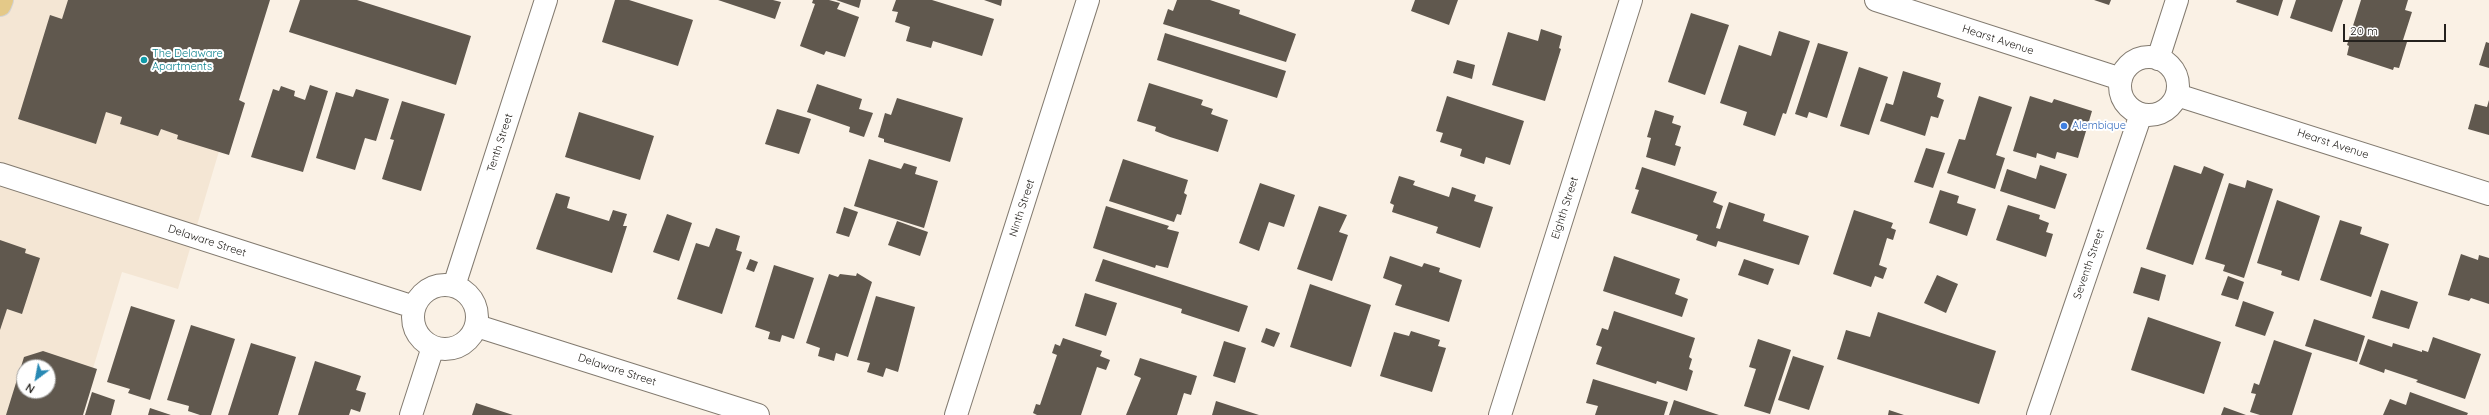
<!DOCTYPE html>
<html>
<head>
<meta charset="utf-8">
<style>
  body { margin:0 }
  #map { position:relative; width:2489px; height:415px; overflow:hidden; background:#faf1e5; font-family:Quicksand,sans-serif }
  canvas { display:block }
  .north { position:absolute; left:16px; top:359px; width:40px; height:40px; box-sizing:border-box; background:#fff; border:1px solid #a8a7a5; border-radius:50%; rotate:212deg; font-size:11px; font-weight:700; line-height:16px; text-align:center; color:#25221e }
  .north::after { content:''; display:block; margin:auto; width:14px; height:18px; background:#2889b4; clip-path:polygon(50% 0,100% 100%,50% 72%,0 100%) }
  .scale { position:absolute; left:2343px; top:24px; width:103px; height:18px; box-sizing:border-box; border:2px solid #25221e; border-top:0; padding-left:5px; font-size:12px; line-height:14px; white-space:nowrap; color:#25221e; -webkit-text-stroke:3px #fff; paint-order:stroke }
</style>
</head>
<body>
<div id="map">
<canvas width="2489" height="415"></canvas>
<div class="north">N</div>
<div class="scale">20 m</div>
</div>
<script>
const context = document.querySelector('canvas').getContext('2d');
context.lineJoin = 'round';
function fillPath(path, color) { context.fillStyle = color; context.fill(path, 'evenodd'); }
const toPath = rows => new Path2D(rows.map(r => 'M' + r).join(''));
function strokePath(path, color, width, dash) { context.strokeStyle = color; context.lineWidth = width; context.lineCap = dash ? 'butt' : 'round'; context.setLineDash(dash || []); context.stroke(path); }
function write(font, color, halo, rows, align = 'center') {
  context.font = font + ' Quicksand,sans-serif'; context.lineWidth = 4; context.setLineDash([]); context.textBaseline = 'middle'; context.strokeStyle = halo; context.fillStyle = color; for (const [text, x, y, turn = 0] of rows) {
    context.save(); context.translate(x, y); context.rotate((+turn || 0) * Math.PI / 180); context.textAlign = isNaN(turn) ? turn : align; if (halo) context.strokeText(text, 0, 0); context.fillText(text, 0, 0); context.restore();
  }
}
const built = toPath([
  [0,0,264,0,178,289,122,272,79,415,0,415],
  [24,367,48,367,48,391,24,391]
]);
const building = toPath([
  [68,0,270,0,239,100,245,103,229,155,177,139,178,135,161,129,158,136,120,124,122,117,106,112,96,144,18,119,50,15,62,19],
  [300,0,357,0,471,36,456,85,289,32],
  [615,0,629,0,693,20,678,66,602,42],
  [718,0,773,0,781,2,775,19],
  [813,0,829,0,840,3,837,9,859,17,845,57,826,51,824,55,800,46,815,4,812,3],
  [836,0,861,0,859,8],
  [896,0,932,0,994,19,982,56,933,41,931,48,906,41,910,27,895,22,898,12,892,11],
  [984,0,1002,0,1001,6],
  [1177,0,1210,0,1240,10,1239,14,1296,34,1286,62,1163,24,1168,9,1173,11],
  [1415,0,1458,0,1449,25,1411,11],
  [2094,0,2111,0,2109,5],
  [2237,0,2283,0,2278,16,2236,2],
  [2296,0,2343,0,2332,32,2290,18],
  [2361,0,2408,0,2405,10,2412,12,2403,40,2407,42,2399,68,2394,67,2393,70,2347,55,2349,46,2347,45],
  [1691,13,1729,25,1705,95,1668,82],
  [1541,29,1562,36,1559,48,1561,49,1545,101,1492,85,1508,32,1538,41],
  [1779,31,1810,41,1786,114,1783,113,1775,136,1743,125,1747,112,1720,103,1739,45,1771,56],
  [1165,33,1286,71,1277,98,1157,60],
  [2486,42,2489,43,2489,68,2479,65],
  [1818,43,1848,52,1827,118,1809,112,1807,118,1795,114],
  [1457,60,1475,65,1472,79,1453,73],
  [1859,67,1888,77,1869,135,1840,126],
  [1903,71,1941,83,1937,97,1944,100,1938,118,1931,116,1925,136,1880,121,1886,103,1893,105],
  [1149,83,1203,100,1201,105,1213,109,1211,114,1228,120,1218,152,1170,137,1155,131,1156,127,1137,121],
  [817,84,862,99,859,109,873,113,864,137,849,132,850,127,807,112],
  [310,85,328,91,303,172,251,157,273,89,279,91,281,86,295,91,294,96,305,100],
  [356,89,389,99,376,141,365,138,355,170,316,158,336,92,353,97],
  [1447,96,1524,121,1510,165,1486,157,1484,164,1460,156,1462,149,1440,142,1443,133,1436,131],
  [1979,96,2012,107,1996,155,2005,158,1995,189,1947,173,1959,139,1965,140],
  [2030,96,2052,103,2054,99,2092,111,2078,158,2057,152,2055,159,2037,153,2036,158,2013,151],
  [897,98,963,118,950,162,884,142,884,139,878,137,885,113,891,115],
  [2489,100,2489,135,2468,129,2475,104,2487,107],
  [402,101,445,114,421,191,382,179,394,140,390,139],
  [777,109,811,119,799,154,765,144],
  [1655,110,1674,116,1672,123,1681,126,1675,145,1681,147,1675,166,1646,157,1651,138,1647,137],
  [579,112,654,136,640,180,565,157],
  [1926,148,1945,153,1933,188,1914,182],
  [869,159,901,169,904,163,917,167,915,174,938,181,924,228,854,206],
  [1123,159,1188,180,1184,193,1187,195,1181,215,1177,214,1174,222,1109,201],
  [2040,165,2067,174,2055,209,2000,191,2007,169,2036,179],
  [2174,165,2201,174,2204,166,2224,174,2193,265,2146,249],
  [1642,167,1717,192,1713,202,1723,206,1716,228,1720,229,1729,202,1765,214,1763,221,1809,236,1799,265,1718,241,1716,247,1696,240,1698,235,1631,213,1639,190,1635,189],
  [1399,176,1415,181,1413,185,1449,197,1452,187,1476,195,1474,201,1493,207,1480,248,1436,233,1438,227,1392,212,1394,205,1390,203],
  [2247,180,2273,189,2244,278,2223,271,2225,265,2205,259,2229,183,2245,188],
  [1260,183,1295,195,1284,227,1269,222,1259,251,1239,243],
  [1940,190,1959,196,1957,203,1976,209,1967,236,1929,223],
  [556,193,570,197,567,208,609,221,613,210,627,214,623,226,627,226,612,273,536,249],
  [2277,200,2320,216,2299,281,2281,275,2282,271,2257,263],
  [2008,205,2040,215,2039,219,2049,223,2046,232,2053,234,2046,257,1996,240],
  [1106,206,1169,226,1167,229,1179,232,1168,268,1156,265,1155,268,1093,248],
  [1319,206,1347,215,1339,232,1348,235,1332,281,1297,269],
  [844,207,858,212,849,237,836,233],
  [1854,210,1893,223,1891,228,1896,230,1893,240,1887,238,1879,265,1887,268,1883,279,1875,276,1871,287,1833,274],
  [667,214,692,223,679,261,653,252],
  [2340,220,2362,227,2360,234,2389,244,2371,297,2320,280],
  [897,221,928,232,920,256,888,245],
  [716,228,740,236,736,250,742,252,722,314,677,299,696,243,709,247],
  [0,240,26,249,25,253,40,258,22,314,7,309,0,330],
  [2461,254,2478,260,2479,255,2489,258,2489,304,2471,298,2469,301,2448,295],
  [1390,256,1422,267,1424,263,1440,268,1439,272,1462,280,1449,322,1395,305,1402,285,1383,278],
  [1614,256,1680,279,1675,294,1688,299,1682,317,1603,291],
  [750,259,758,262,754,272,746,269],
  [1103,259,1248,306,1239,332,1181,313,1182,309,1095,281],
  [1744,259,1774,269,1768,285,1738,275],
  [774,265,814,278,794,339,782,335,780,342,768,339,770,332,755,327],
  [2141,267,2166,275,2159,301,2133,293],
  [857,273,872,282,848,357,836,353,834,361,818,356,820,348,806,343,829,274,838,277,840,274,856,276],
  [1937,275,1958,284,1946,313,1924,303],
  [2228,276,2244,282,2238,300,2221,295],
  [1310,284,1371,305,1351,367,1290,347],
  [2381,290,2418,302,2409,329,2372,318],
  [1085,293,1117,303,1106,336,1075,326],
  [876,296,915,307,898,372,886,368,883,377,867,372,870,363,857,360],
  [2243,301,2274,312,2265,336,2235,326],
  [131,306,175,320,150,400,128,393,130,389,107,382],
  [1614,311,1695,338,1689,357,1692,359,1689,369,1693,371,1687,391,1657,381,1656,384,1596,364,1602,347,1596,345,1602,328,1608,330],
  [1878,312,1996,351,1979,404,1837,359,1846,330,1870,337],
  [2148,317,2221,342,2204,394,2131,370],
  [2314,319,2365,336,2357,362,2305,346],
  [191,325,235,339,211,415,200,415,188,411,189,406,167,400],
  [1266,328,1280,333,1274,347,1261,342],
  [1411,331,1440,340,1438,346,1446,348,1432,392,1380,376,1394,332,1409,336],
  [2433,337,2481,354,2465,399,2416,382,2418,380,2385,369,2384,373,2359,364,2368,339,2392,347,2393,343,2422,352,2422,350,2428,352],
  [1063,338,1102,351,1100,356,1110,360,1106,370,1097,367,1081,415,1037,415,1033,413,1036,404,1040,405,1057,355,1052,353,1055,344,1060,346],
  [1758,339,1791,350,1770,414,1744,406,1756,369,1749,367],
  [2274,340,2312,353,2292,415,2260,415,2250,412,2256,394,2251,393,2254,383,2259,385],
  [1224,341,1246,348,1235,383,1213,376],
  [251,343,296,357,278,415,228,415],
  [43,351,97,369,83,415,6,415,24,357],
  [24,367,48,367,48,391,24,391],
  [1793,356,1824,366,1809,410,1778,400],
  [1140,358,1197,376,1191,395,1184,393,1177,415,1126,415,1141,378,1134,375],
  [315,361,361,376,356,390,366,393,360,412,351,409,349,415,298,415],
  [1593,379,1668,402,1664,415,1595,415,1598,406,1586,403],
  [92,392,115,400,111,415,85,415],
  [2410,392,2468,413,2467,415,2383,415,2390,399,2406,405],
  [1674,400,1719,415,1669,415],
  [1216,401,1259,415,1212,415],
  [476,403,513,415,472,415],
  [2224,407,2246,415,2221,415],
  [150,408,171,415,148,415],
  [1889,410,1904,415,1888,415]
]);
const street = toPath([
  [1876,0,2121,79],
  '2120 86a29 29 0 1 1 58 0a29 29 0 1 1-58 0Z',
  [2158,59,2177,0],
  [2177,95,2489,194],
  [0,174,414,307],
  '413 317a32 32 0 1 1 64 0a32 32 0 1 1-64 0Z',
  [454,286,546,0],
  [477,326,758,415],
  [411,415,433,347],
  [956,415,1088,0],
  [1500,415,1631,0],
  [2038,415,2141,114]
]);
const primary = toPath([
  [0,5,2,0]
]);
const markers = [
  [144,60,4,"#0f9aa8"],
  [2064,126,4,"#3f7fe0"]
];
const streetNames = [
  ["Hearst Avenue",1998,40,18],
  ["Tenth Street",500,143,-72],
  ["Hearst Avenue",2333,144,18],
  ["Ninth Street",1022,208,-72],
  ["Eighth Street",1565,208,-72],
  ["Delaware Street",207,241,18],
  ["Seventh Street",2089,264,-71],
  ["Delaware Street",617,370,18]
];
const cultureNames = [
  ["The Delaware",152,54],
  ["Apartments",152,67]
];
const shopNames = [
  ["Alembique",2072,126]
];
fillPath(built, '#f4e6d4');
fillPath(building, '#60584e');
strokePath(street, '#827a6f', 24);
strokePath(primary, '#d3d3d2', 24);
strokePath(street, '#fff', 22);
strokePath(primary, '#e4c988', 22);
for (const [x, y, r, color] of markers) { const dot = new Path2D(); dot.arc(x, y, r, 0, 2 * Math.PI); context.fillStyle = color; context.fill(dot); strokePath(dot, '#fff', 1.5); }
write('11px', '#25221e', '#fff', streetNames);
write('11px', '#0d838f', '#fff', cultureNames, 'left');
write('11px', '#366cbe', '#fff', shopNames, 'left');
</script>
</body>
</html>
